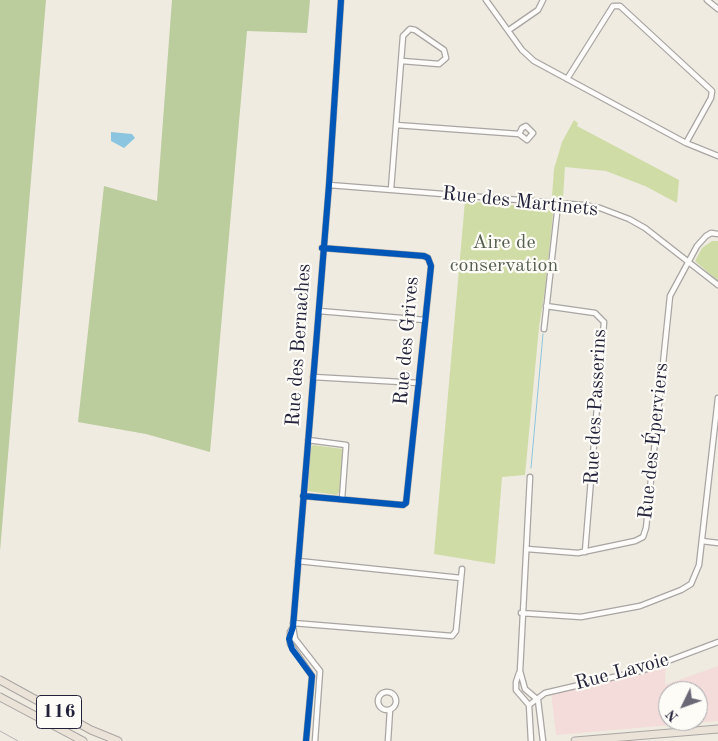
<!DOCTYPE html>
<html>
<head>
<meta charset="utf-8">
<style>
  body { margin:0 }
  #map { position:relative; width:718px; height:741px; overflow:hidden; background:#efebe1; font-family:"Old Standard TT",serif }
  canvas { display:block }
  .north { position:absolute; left:658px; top:681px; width:50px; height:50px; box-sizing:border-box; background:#fdfcf7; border:1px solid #a5a5ac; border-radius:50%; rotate:228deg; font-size:14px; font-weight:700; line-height:20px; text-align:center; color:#22223b }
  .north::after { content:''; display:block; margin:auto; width:18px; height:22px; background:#6a6875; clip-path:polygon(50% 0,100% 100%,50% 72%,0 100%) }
</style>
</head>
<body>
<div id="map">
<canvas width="718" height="741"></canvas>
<div class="north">N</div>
</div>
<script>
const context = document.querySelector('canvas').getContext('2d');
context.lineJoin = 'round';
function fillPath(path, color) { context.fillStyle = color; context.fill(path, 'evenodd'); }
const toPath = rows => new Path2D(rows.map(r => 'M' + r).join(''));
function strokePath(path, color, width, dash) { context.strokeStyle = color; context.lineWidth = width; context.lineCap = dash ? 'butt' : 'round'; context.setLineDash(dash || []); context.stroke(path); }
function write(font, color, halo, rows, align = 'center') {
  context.font = font + ' "Old Standard TT",serif'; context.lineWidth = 4.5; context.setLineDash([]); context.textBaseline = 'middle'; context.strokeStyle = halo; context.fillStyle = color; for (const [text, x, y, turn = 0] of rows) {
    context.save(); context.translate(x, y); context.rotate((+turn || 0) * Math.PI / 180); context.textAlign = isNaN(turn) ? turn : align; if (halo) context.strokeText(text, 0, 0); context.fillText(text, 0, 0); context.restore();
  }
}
const built = toPath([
  [666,662,665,685,718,666,718,721,556,735,551,691,644,670],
  [668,691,698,691,698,721,668,721]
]);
const green = toPath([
  [574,120,578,123,577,126,679,180,677,203,645,186,606,171,565,167,563,198,552,197,554,169,562,142],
  [465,201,547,208,553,214,545,290,539,327,525,475,502,477,495,564,434,554],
  [712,241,718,241,718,281,695,261,702,248],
  [313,445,343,449,340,491,337,495,308,491,310,449]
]);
const forest = toPath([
  [0,0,46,0,0,551],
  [172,0,310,0,307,33,247,31,210,452,146,434,78,422,104,186,157,201]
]);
const water = toPath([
  [111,132,132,134,135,138,124,148,111,141]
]);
const stream = toPath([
  [531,468,543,334]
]);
const minor = toPath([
  [486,0,522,50,534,61,686,143,718,156],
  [707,0,718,9],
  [509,30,538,10,543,0],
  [567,79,613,6,620,6,712,91,711,98,686,143],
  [396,125,519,134,527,140,533,133,526,126,522,128,519,134],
  [329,185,583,205,600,208,629,219,645,228,718,285],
  [391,189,403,36,410,29,415,30,444,50,446,58,439,64,402,61],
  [546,306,595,313,604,322,585,552],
  [319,311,425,320],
  [544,329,558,204],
  [313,377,419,383],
  [308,440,346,445,342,499],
  [530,477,520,671,525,689,538,700,543,741],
  [303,496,403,505,406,503,431,266,428,258,424,256,322,248],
  [702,541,718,543],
  [527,549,578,553,635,541,643,537,646,528,670,296,697,246,706,236,711,233,718,234],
  [298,561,461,578],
  [521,613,581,617,640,606,681,590,691,584,699,565,718,398],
  [293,623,452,636,456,631,462,569],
  [293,627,290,632,290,644,312,676,306,741],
  [519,673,516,682,516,690,529,705,531,741],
  '378 701a9 9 0 1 1 18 0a9 9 0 1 1-18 0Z',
  [529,705,545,693,644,670,718,642],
  [315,741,320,671,295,639,293,627,329,185,341,0],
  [388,741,390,710]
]);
const primary = toPath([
  [0,680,91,730,118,741],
  [0,697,83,741],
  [575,741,718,729]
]);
const rail = toPath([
  [0,731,18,741]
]);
const cycleway = toPath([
  [303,496,403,505,406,503,431,266,428,258,424,256,322,248],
  [306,741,312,676,292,649,289,639,293,627,329,185,341,0]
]);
const shields = [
  [59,712,45]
];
const shieldNames = [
  ["116",59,712]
];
const streetNames = [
  ["Rue des Martinets",520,202,6],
  ["Rue des Grives",407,341,-85],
  ["Rue des Bernaches",299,345,-86],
  ["Rue des Passerins",596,407,-87],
  ["Rue des Éperviers",654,441,-84],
  ["Rue Lavoie",622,672,-15]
];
const parkNames = [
  ["Aire de",504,243],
  ["conservation",504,266]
];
fillPath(built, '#f3dcd9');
fillPath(green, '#cfdca6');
fillPath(forest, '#bbcc9d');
fillPath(water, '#8cc5df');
strokePath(stream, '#8cc5df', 1);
strokePath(minor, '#a8a5a3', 7);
strokePath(primary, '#a8a5a3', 9);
strokePath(minor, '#fdfcfa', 4.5);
strokePath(primary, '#ece3d8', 7);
strokePath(rail, '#b4b4b6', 1);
strokePath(cycleway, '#0057b8', 6);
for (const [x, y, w] of shields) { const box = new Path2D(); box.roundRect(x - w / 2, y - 16.5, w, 33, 4); context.fillStyle = '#fdfcf7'; context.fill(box); strokePath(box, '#22223b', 1); }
write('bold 19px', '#22223b', null, shieldNames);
write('20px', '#22223b', '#fdfcf7', streetNames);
write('20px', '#555f4f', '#fdfcf7', parkNames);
</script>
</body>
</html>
